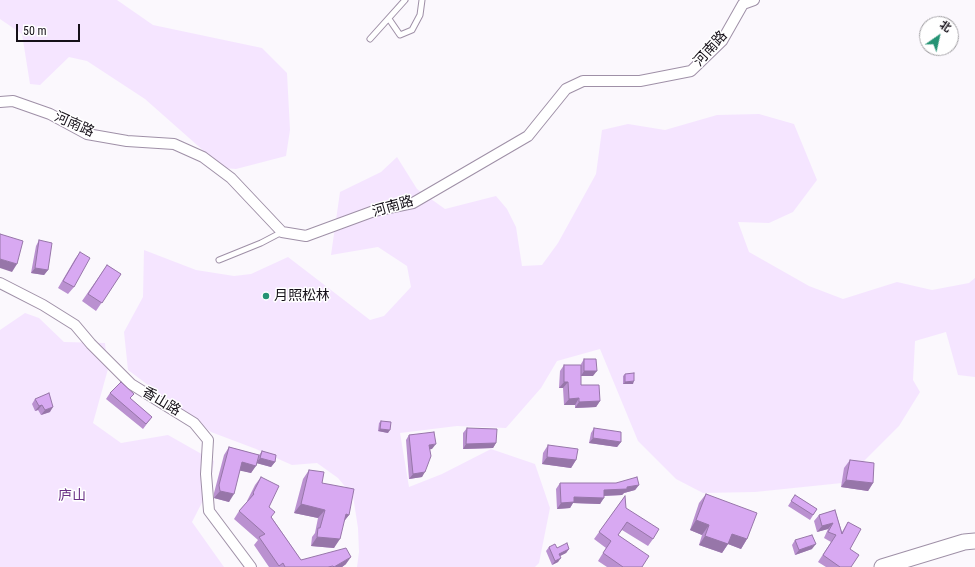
<!DOCTYPE html>
<html>
<head>
<meta charset="utf-8">
<style>
  body { margin:0 }
  #map { position:relative; width:975px; height:567px; overflow:hidden; background:#fbf8fd; font-family:"Roboto Condensed","Noto Sans SC",sans-serif }
  canvas { display:block }
  .north { position:absolute; left:919px; top:16px; width:40px; height:40px; box-sizing:border-box; background:#fff; border:1px solid #a19fa3; border-radius:50%; rotate:34deg; font-size:11px; font-weight:700; line-height:16px; text-align:center; color:#151018 }
  .north::after { content:''; display:block; margin:auto; width:14px; height:18px; background:#259374; clip-path:polygon(50% 0,100% 100%,50% 72%,0 100%) }
  .scale { position:absolute; left:16px; top:24px; width:64px; height:18px; box-sizing:border-box; border:2px solid #151018; border-top:0; padding-left:5px; font-size:12px; line-height:14px; white-space:nowrap; color:#151018; -webkit-text-stroke:3px #fff; paint-order:stroke }
</style>
</head>
<body>
<div id="map">
<canvas width="975" height="567"></canvas>
<div class="north">北</div>
<div class="scale">50 m</div>
</div>
<script>
const context = document.querySelector('canvas').getContext('2d');
context.lineJoin = 'round';
function fillPath(path, color) { context.fillStyle = color; context.fill(path, 'evenodd'); }
const toPath = rows => new Path2D(rows.map(r => 'M' + r).join(''));
function strokePath(path, color, width, dash) { context.strokeStyle = color; context.lineWidth = width; context.lineCap = dash ? 'butt' : 'round'; context.setLineDash(dash || []); context.stroke(path); }
function write(font, color, halo, rows, align = 'center') {
  context.font = font + ' "Roboto Condensed","Noto Sans SC",sans-serif'; context.lineWidth = 3; context.setLineDash([]); context.textBaseline = 'middle'; context.strokeStyle = halo; context.fillStyle = color; for (const [text, x, y, turn = 0] of rows) {
    context.save(); context.translate(x, y); context.rotate((+turn || 0) * Math.PI / 180); context.textAlign = isNaN(turn) ? turn : align; if (halo) context.strokeText(text, 0, 0); context.fillText(text, 0, 0); context.restore();
  }
}
const green = toPath([
  [0,0,117,0,153,25,262,48,287,73,290,130,286,156,236,169,223,168,145,99,87,61,69,57,40,85,30,84,22,34,0,19],
  [759,114,794,124,817,180,793,212,769,223,738,222,749,252,809,286,843,299,897,282,932,290,969,283,975,278,975,377,958,375,946,332,915,341,913,380,920,392,899,426,842,483,755,492,703,493,676,479,638,441,600,349,557,361,541,388,506,428,457,426,400,433,409,487,442,474,491,449,535,464,550,508,539,563,535,567,357,567,359,552,358,528,353,496,338,478,317,463,292,465,256,449,211,432,128,370,124,332,143,297,144,250,196,270,234,276,251,274,288,257,370,320,384,316,411,287,407,266,378,247,331,255,340,192,381,172,397,157,417,189,445,209,496,196,507,209,516,227,522,266,542,265,558,243,596,174,602,130,628,124,665,130,717,115],
  [25,313,39,318,64,342,105,343,108,369,93,423,121,443,168,435,214,461,210,487,192,522,224,567,0,567,0,330]
]);
const service = toPath([
  [389,19,400,35,412,30,420,15,422,0],
  [370,39,405,0],
  [219,260,261,243,282,232]
]);
const minor = toPath([
  [0,102,13,101,50,114,87,134,127,141,174,144,203,157,231,178,282,232,306,236,374,211,413,203,528,136,566,89,583,81,640,81,691,71,722,41,743,4,754,0],
  [0,283,43,305,75,325,91,344,131,384,194,423,208,440,206,474,209,511,251,567]
]);
const primary = toPath([
  [882,567,964,542,975,541]
]);
const wall = toPath([
  [39,240,48,270,44,275,31,273,36,246],
  [80,252,74,287,68,294,58,288,75,259],
  [107,265,121,274,96,311,82,301],
  [584,359,593,376,581,376,581,385,600,401,596,407,575,408,575,405,564,405,563,388,559,388,560,371,564,365,581,365,581,364],
  [625,374,633,384,623,384,623,376],
  [110,393,131,399,152,417,143,429,106,399],
  [35,399,50,412,41,415,38,410,35,411,32,404],
  [381,421,388,433,378,431,379,423],
  [467,428,496,443,493,448,463,449,463,433],
  [594,428,621,442,617,447,589,443,591,433],
  [409,435,432,449,430,449,422,477,409,479,406,440],
  [548,445,576,460,571,468,542,464,543,453],
  [229,447,259,455,262,451,275,462,271,467,257,463,251,473,240,470,229,502,214,498,214,493,224,455],
  [850,460,873,483,868,491,841,487,844,468],
  [309,470,322,483,349,515,344,521,334,548,311,546,312,537,315,533,318,518,294,513,303,479],
  [261,477,272,518,301,560,346,564,342,567,269,567,254,545,258,540,234,519,239,511,248,501,247,501,255,485],
  [560,483,639,485,635,490,624,493,622,495,604,496,600,504,573,503,570,508,557,509,556,489],
  [706,494,747,539,741,549,728,544,722,553,699,545,702,535,690,530,699,503],
  [795,495,817,509,810,520,788,506],
  [625,496,626,508,653,539,648,546,622,530,618,535,642,567,607,567,598,561,606,548,594,539],
  [835,510,842,532,848,522,851,567,826,567,818,562,831,542,824,538,828,529,817,532,814,521,819,515],
  [795,540,812,549,795,555,792,545],
  [549,547,557,548,569,549,566,553,560,556,558,562,552,565,546,551]
]);
const shadedWall = toPath([
  [0,259,17,264,12,272,0,268],
  [35,268,48,270,44,275,31,273],
  [584,371,597,371,593,376,581,376],
  [634,381,633,384,623,384,625,382],
  [564,382,568,382,563,388,559,388],
  [579,398,575,405,564,405,569,399],
  [600,401,596,407,575,408,579,402],
  [42,405,38,410,35,411,39,406],
  [53,407,50,412,41,415,45,410],
  [380,429,390,430,388,433,378,431],
  [593,438,621,442,617,447,589,443],
  [496,443,493,448,463,449,466,444],
  [436,444,432,449,426,450,429,445],
  [547,457,576,460,571,468,542,464],
  [260,458,275,462,271,467,256,463],
  [242,462,256,466,251,473,237,470],
  [425,472,422,477,409,479,413,474],
  [846,480,873,483,868,491,841,487],
  [639,485,635,490,624,493,622,495,600,496,604,490,627,487],
  [220,491,234,494,229,502,214,498],
  [574,497,604,498,600,504,573,503,570,508,557,509,561,503],
  [301,504,325,510,318,518,294,513],
  [346,514,349,515,342,524],
  [696,520,709,525,702,535,690,530],
  [833,523,828,529,817,532,822,526],
  [732,534,747,539,741,549,728,544,722,553,699,545,705,536],
  [317,537,340,539,334,548,311,546],
  [816,544,812,549,795,555,799,550],
  [569,549,566,553,556,558,559,554],
  [351,557,346,564,342,567,334,567],
  [561,558,558,562,552,565,555,561]
]);
const building = toPath([
  [0,234,23,241,17,264,0,259,0,234],
  [39,240,52,243,48,270,35,268,39,240],
  [80,252,90,258,74,287,63,281,80,252],
  [107,265,121,274,102,303,88,294,107,265],
  [584,359,596,359,597,371,584,371,584,359],
  [564,365,581,365,581,385,599,385,600,401,579,402,579,398,569,399,568,382,564,382,564,365],
  [634,373,634,381,625,382,625,374,634,373],
  [121,382,134,394,130,398,152,417,146,424,110,393,121,382],
  [49,393,53,407,45,410,42,405,39,406,35,399,49,393],
  [381,421,391,422,390,430,380,429,381,421],
  [467,428,497,429,496,443,466,444,467,428],
  [594,428,621,432,621,442,593,438,594,428],
  [434,432,436,444,429,445,431,456,425,472,413,474,409,435,434,432],
  [548,445,578,449,576,460,547,457,548,445],
  [229,447,259,455,256,466,242,462,234,494,220,491,219,485,229,447],
  [262,451,276,455,275,462,260,458,262,451],
  [850,460,874,463,873,483,846,480,850,460],
  [309,470,324,472,322,483,354,489,349,515,346,514,340,539,317,537,318,528,320,528,325,510,301,504,309,470],
  [261,477,279,486,269,507,275,512,271,517,301,560,346,548,351,557,334,567,333,566,328,567,285,567,283,563,279,566,259,537,265,534,239,511,254,494,253,493,261,477],
  [637,477,639,485,627,487,627,489,604,490,604,498,574,497,574,502,561,503,560,483,616,483,637,477],
  [706,494,757,513,747,539,732,534,728,544,705,536,709,525,696,520,706,494],
  [795,495,817,509,813,515,791,501,795,495],
  [625,496,626,508,659,529,653,539,627,522,618,535,649,556,642,567,623,567,603,553,611,541,599,532,625,496],
  [835,510,842,534,848,522,861,529,850,549,859,555,851,567,840,567,823,555,836,535,828,532,833,523,822,526,819,515,835,510],
  [812,535,816,544,799,550,795,540,812,535],
  [567,543,569,549,559,554,561,558,555,561,549,547,555,544,557,548,567,543]
]);
const markers = [
  [266,296,4,"#259374"]
];
const streetNames = [
  ["河南路",711,49,-48],
  ["河南路",74,125,24],
  ["河南路",393,207,-16],
  ["香山路",161,402,31]
];
const poiNames = [
  ["月照松林",274,296]
];
const parkNames = [
  ["庐山",72,496]
];
fillPath(green, '#f5e5ff');
strokePath(service, '#9f90a7', 7);
strokePath(minor, '#9f90a7', 12);
strokePath(primary, '#9f90a7', 17);
strokePath(service, '#fff', 5);
strokePath(minor, '#fff', 10);
strokePath(primary, '#fff', 15);
fillPath(wall, '#ba91d0');
fillPath(shadedWall, '#9776a9');
fillPath(building, '#d8a9f2');
strokePath(building, '#9776a9', 1);
for (const [x, y, r, color] of markers) { const dot = new Path2D(); dot.arc(x, y, r, 0, 2 * Math.PI); context.fillStyle = color; context.fill(dot); strokePath(dot, '#fff', 1.5); }
write('14px', '#151018', '#fff', streetNames);
write('14px', '#151018', '#fff', poiNames, 'left');
write('14px', '#6a3186', '#fff', parkNames);
</script>
</body>
</html>
